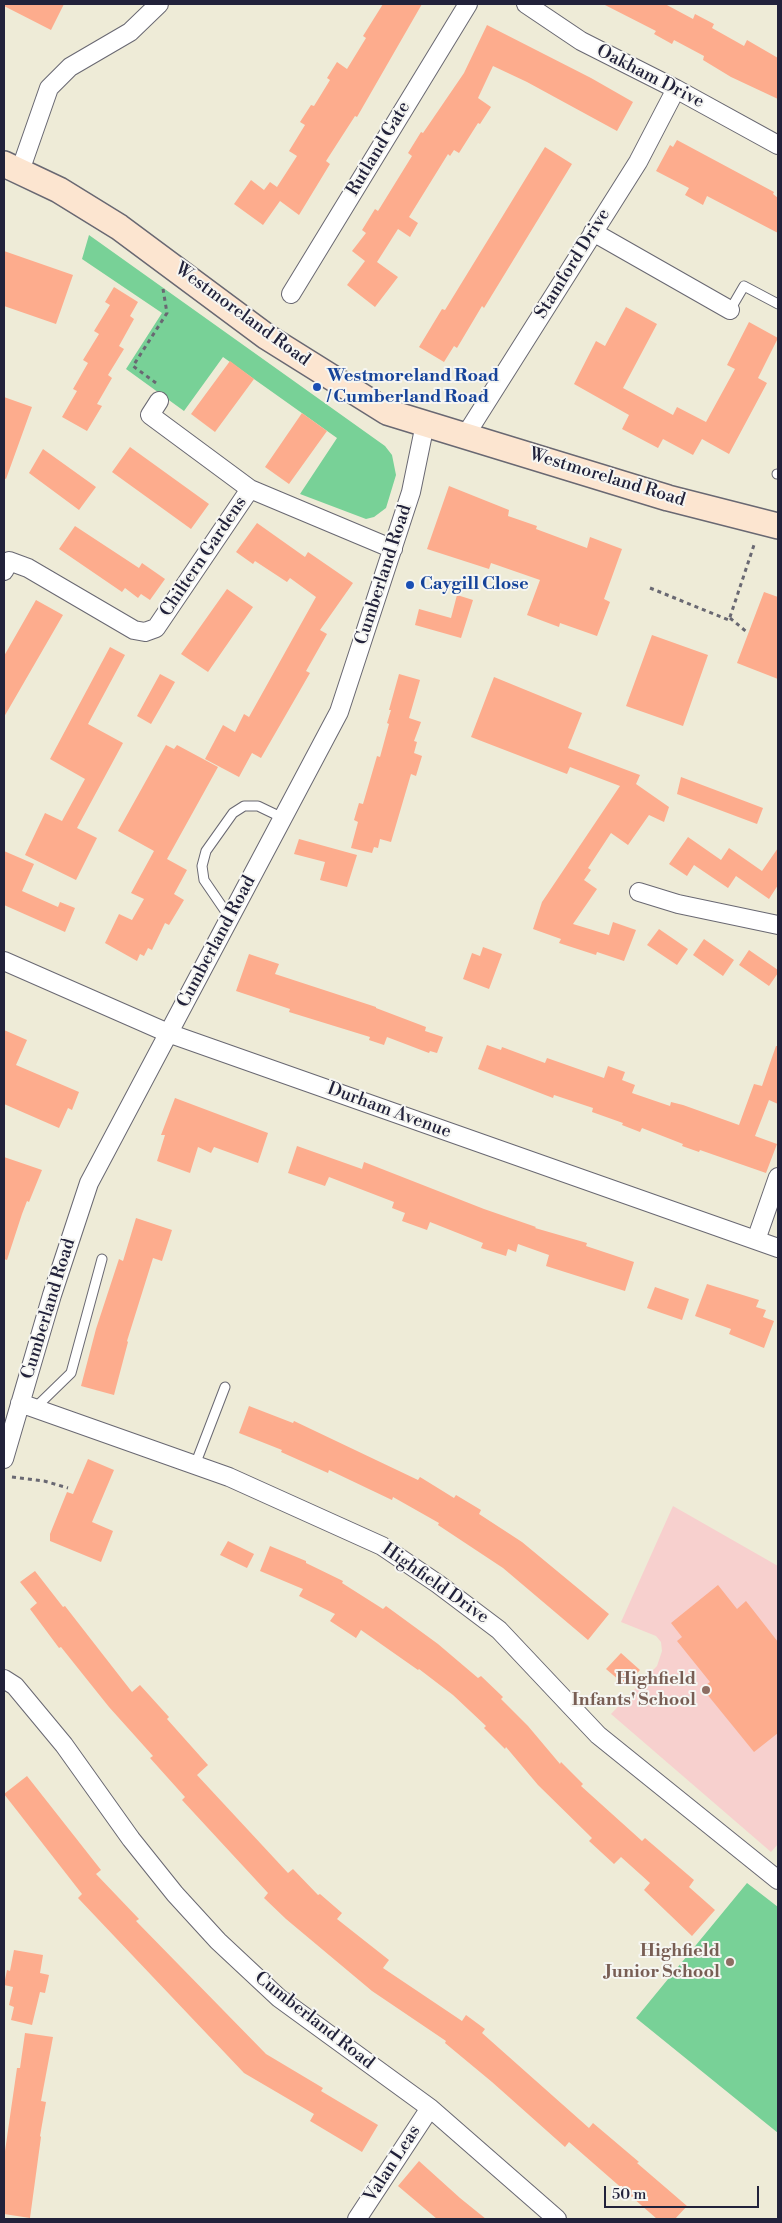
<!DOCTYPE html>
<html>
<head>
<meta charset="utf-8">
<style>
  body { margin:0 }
  #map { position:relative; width:782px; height:2223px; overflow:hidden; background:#eeebd7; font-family:"Libre Bodoni",serif }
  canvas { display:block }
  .frame { position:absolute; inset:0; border:5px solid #22223b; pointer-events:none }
  .scale { position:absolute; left:604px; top:2186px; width:155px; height:22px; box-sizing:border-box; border:2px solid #22223b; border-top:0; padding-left:6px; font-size:15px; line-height:18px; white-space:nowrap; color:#22223b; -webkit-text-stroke:4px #f6f6f2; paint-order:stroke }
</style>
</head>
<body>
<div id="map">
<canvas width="782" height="2223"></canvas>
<div class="frame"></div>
<div class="scale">50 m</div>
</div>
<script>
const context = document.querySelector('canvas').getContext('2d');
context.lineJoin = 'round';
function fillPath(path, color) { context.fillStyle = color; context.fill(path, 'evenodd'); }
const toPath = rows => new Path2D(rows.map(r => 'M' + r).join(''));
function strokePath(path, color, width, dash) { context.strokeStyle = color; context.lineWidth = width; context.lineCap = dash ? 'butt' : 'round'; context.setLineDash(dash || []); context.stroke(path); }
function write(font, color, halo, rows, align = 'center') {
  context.font = font + ' "Libre Bodoni",serif'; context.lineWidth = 4; context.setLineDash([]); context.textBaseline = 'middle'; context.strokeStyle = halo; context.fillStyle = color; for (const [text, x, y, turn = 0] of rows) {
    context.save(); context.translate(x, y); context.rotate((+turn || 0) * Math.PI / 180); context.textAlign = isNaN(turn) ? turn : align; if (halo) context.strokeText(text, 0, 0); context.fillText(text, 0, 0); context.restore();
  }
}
const built = toPath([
  [673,1506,778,1566,778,1844,771,1852,611,1714,657,1666,662,1651,661,1642,656,1636,621,1622]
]);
const green = toPath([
  [89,235,385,446,392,455,396,475,386,508,374,517,366,519,300,494,337,438,223,357,184,411,126,369,162,313,82,259],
  [747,1883,778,1907,778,2133,636,2018]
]);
const building = toPath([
  [4,4,64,4,51,30,4,6],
  [383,4,422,4,357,117,355,116,326,161,330,164,299,215,280,201,263,225,234,204,251,180,264,190,270,182,277,187,297,156,289,151,305,125,300,122,311,105,314,106,330,80,327,78,337,62,347,69,366,38,363,36],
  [603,4,665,4,693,19,695,14,714,24,712,28,744,46,747,40,778,58,778,99,731,77,703,60,704,56,674,40,672,44,654,34,656,31],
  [487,25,591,78,633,102,617,131,527,82,493,66,478,98,491,107,480,124,478,123,459,153,454,150,450,156,448,154,409,217,418,223,410,237,398,229,377,262,398,277,375,307,347,285,365,261,352,251,366,233,362,230,375,209,378,211,412,156,408,153,421,132,423,133,464,73],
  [677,140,774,192,773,194,778,198,778,233,707,196,703,205,685,195,689,188,656,171,670,145,673,147],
  [545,147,572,164,484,308,482,306,457,348,454,346,444,362,419,347,442,309,445,310],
  [4,251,73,275,56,324,4,306],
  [114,287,138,302,130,316,134,319,119,346,124,349,108,375,112,378,97,404,102,406,87,431,62,417,77,391,73,389,88,363,83,360,99,334,94,331,110,305,105,302],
  [626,307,657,324,623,388,673,415,677,407,706,422,735,369,727,365,749,322,778,338,758,378,767,383,729,454,702,439,693,455,663,439,658,448,622,429,629,415,574,384,596,341,605,346],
  [230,361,254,379,215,432,191,414],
  [4,397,32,407,6,479,4,478],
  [302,413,327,431,289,484,265,467],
  [130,447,209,504,191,529,112,472],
  [43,449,96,487,79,510,29,473],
  [449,486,509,510,508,516,537,526,536,529,587,548,590,537,622,549,604,599,610,602,597,636,560,623,559,627,527,615,540,580,491,563,489,569,427,549],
  [257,523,305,557,308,552,353,583,320,630,327,634,306,671,310,673,261,758,252,753,239,777,205,759,223,725,235,732,244,714,249,717,316,597,290,578,287,582,255,561,253,564,236,552],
  [75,526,139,568,142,563,165,579,150,600,141,594,138,598,125,588,122,592,59,549],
  [227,589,253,607,208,672,181,654],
  [764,592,778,597,778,679,737,663],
  [457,595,473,600,461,638,415,625,419,609,451,618],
  [36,600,63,615,4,717,4,656],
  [652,635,708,655,683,726,626,706],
  [110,647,125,655,88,724,123,743,77,828,97,838,76,880,25,855,45,813,62,821,85,779,50,759],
  [160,674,175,682,151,724,137,716],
  [399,674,420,680,409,718,421,722,414,741,417,742,414,753,422,756,416,776,411,774,391,842,380,839,378,848,374,847,372,853,351,848,358,822,354,820,359,803,363,804,377,756,380,757,389,724,387,723,391,710,389,710],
  [494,677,582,713,568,748,640,775,636,784,669,807,664,822,649,815,628,845,611,833,588,868,591,870,584,880,597,889,573,924,609,935,613,922,636,930,624,961,597,952,596,955,559,943,561,939,533,929,542,902,620,786,570,767,567,774,471,737],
  [166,745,174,749,177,745,218,767,167,859,187,870,174,894,184,900,169,925,165,923,152,950,148,948,144,956,140,954,137,961,105,943,119,914,132,920,144,899,131,893,154,851,118,831],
  [681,777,763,808,757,824,677,794],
  [688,837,721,860,729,848,762,871,778,848,778,885,769,899,736,876,728,888,694,865,687,876,669,864],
  [299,839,357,855,347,887,320,880,325,862,294,854],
  [4,851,34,864,22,891,58,907,60,902,75,908,65,932,4,905],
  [659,929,688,949,677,965,647,945],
  [704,939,734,960,723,976,693,955],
  [483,947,502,954,489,989,463,979,472,953,480,956],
  [749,950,778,970,778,973,769,986,739,965],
  [249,954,279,964,275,974,376,1007,376,1008,426,1027,425,1031,443,1037,437,1053,430,1051,429,1053,387,1037,384,1045,369,1040,370,1037,289,1012,290,1009,236,991],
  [4,1030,27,1040,16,1065,79,1092,72,1110,68,1108,59,1128,4,1104],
  [487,1045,501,1050,502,1047,545,1063,547,1058,604,1078,608,1066,625,1072,622,1080,635,1085,632,1093,670,1106,671,1102,683,1105,739,1125,754,1084,762,1086,776,1046,778,1046,778,1104,769,1100,755,1136,777,1144,766,1173,700,1150,699,1152,682,1146,683,1144,642,1128,640,1132,622,1125,623,1123,592,1112,593,1108,554,1095,553,1098,478,1069],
  [175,1098,268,1133,258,1163,214,1147,211,1153,198,1147,190,1173,157,1161,165,1135,161,1135],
  [297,1146,362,1169,364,1162,484,1209,536,1227,535,1228,587,1243,586,1246,634,1262,625,1291,546,1266,549,1255,518,1244,516,1252,508,1249,506,1256,481,1248,483,1243,430,1222,427,1230,402,1221,405,1213,392,1208,394,1202,329,1177,325,1186,288,1173],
  [4,1157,42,1170,29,1202,27,1201,22,1214,7,1260,4,1259],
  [136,1218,172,1230,162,1261,153,1258,127,1341,128,1342,114,1395,81,1386,96,1329,119,1259,123,1261],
  [707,1284,759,1300,756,1307,766,1310,763,1317,774,1321,764,1348,729,1334,731,1329,695,1316],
  [655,1287,689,1299,682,1320,647,1308],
  [249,1406,293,1423,294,1421,418,1480,420,1477,454,1498,456,1495,481,1510,479,1514,522,1542,609,1614,588,1640,503,1568,438,1525,439,1523,393,1497,392,1500,329,1470,328,1473,281,1452,282,1450,239,1433],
  [88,1459,114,1470,92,1522,113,1531,101,1562,50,1541,50,1534,67,1492,73,1494],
  [228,1541,254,1554,247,1568,220,1555],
  [270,1546,306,1561,306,1563,343,1581,342,1583,383,1609,386,1606,438,1644,478,1678,481,1676,503,1697,501,1699,528,1726,560,1764,561,1762,583,1784,581,1786,642,1841,645,1838,694,1880,689,1887,715,1910,692,1936,644,1890,650,1883,621,1857,614,1864,589,1841,592,1838,538,1785,506,1747,505,1749,484,1728,486,1726,453,1695,419,1669,418,1670,361,1630,356,1638,330,1621,335,1614,299,1596,303,1589,260,1571],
  [35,1571,63,1607,65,1606,132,1692,140,1685,169,1717,167,1719,208,1765,197,1775,288,1873,293,1869,318,1895,320,1894,342,1913,337,1919,389,1960,383,1968,462,2021,466,2015,485,2029,482,2033,589,2128,593,2123,639,2162,637,2163,687,2206,675,2219,657,2219,569,2142,565,2147,492,2082,445,2043,446,2041,372,1991,286,1919,264,1898,268,1893,182,1800,185,1797,150,1758,153,1756,109,1707,61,1647,59,1648,30,1609,37,1603,20,1582],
  [718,1585,737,1609,746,1601,778,1642,778,1733,754,1752,702,1688,710,1682,677,1641,682,1637,671,1623],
  [621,1653,640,1670,626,1686,606,1669],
  [27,1776,101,1870,96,1874,139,1919,136,1921,266,2054,323,2088,321,2091,378,2125,362,2152,310,2121,314,2114,244,2073,78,1898,82,1894,4,1794],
  [14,1950,43,1955,40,1973,49,1975,45,1993,40,1992,32,2025,11,2020,14,2007,9,2005,13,1987,4,1985,7,1970,10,1971],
  [25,2033,53,2037,41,2101,46,2102,40,2136,41,2137,30,2218,4,2214,4,2158,17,2068,20,2068],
  [419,2161,460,2198,486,2219,437,2219,398,2186]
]);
const path = toPath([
  [156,383,133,366,167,313,163,289],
  [650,588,729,620,755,542],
  [730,618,748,633],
  [12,1477,44,1481,68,1488]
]);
const service = toPath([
  [730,310,744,286,778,304],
  [777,474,778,474],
  [230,918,204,880,202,866,206,851,233,813,244,806,258,806,283,818],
  [35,1408,71,1373,102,1259],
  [195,1465,225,1387]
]);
const minor = toPath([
  [526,4,581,41,676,89,778,145],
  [20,171,49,88,70,67,130,32,159,4],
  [593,232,730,310],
  [291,294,468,4],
  [159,401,150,415,250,489,393,549],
  [465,436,638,162,676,89],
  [4,571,9,561,28,568,134,630,145,632,156,628,250,489],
  [639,892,678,904,778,925],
  [4,961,168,1033,778,1248],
  [756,1240,778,1177],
  [20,1403,229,1477,382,1546,438,1584,499,1630,598,1735,778,1880],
  [4,1459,52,1295,89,1183,339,712,411,492,425,424],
  [4,1679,15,1686,64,1745,131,1839,175,1894,218,1941,279,1998,430,2108,557,2219],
  [357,2219,430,2108]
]);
const secondary = toPath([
  [4,164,59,190,119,227,267,337,387,412,668,498,778,526]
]);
const markers = [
  [317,387,5,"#1a4fb4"],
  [410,585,5,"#1a4fb4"],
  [706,1690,5,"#8d6e63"],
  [730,1962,5,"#8d6e63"]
];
const streetNames = [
  ["Oakham Drive",650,77,27],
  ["Rutland Gate",379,149,-59],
  ["Stamford Drive",573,264,-58],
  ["Westmoreland Road",242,315,36],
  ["Westmoreland Road",607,478,17],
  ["Chiltern Gardens",204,557,-56],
  ["Cumberland Road",384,575,-72],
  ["Cumberland Road",217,942,-62],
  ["Durham Avenue",389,1111,20],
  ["Cumberland Road",49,1309,-73],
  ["Highfield Drive",435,1584,35],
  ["Cumberland Road",314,2021,38],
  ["Valan Leas",393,2164,-57]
];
const transitNames = [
  ["Westmoreland Road",327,377],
  ["/ Cumberland Road",327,398],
  ["Caygill Close",420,585]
];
const educationNames = [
  ["Highfield",696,1680],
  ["Infants' School",696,1701],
  ["Highfield",720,1952],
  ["Junior School",720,1973]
];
fillPath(built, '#f7d0ce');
fillPath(green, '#78d197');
fillPath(building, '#fdac8d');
strokePath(service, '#696872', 11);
strokePath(minor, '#696872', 20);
strokePath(secondary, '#696872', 28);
strokePath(path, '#696872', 3, [4, 4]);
strokePath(service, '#fff', 9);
strokePath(minor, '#fff', 18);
strokePath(secondary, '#fce5d0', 25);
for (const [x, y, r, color] of markers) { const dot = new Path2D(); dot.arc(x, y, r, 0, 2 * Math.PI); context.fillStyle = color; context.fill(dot); strokePath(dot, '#f6f6f2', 2); }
write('18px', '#22223b', '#f6f6f2', streetNames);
write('bold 18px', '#164399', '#f6f6f2', transitNames, 'left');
write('bold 18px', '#785e54', '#f6f6f2', educationNames, 'right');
</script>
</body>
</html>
